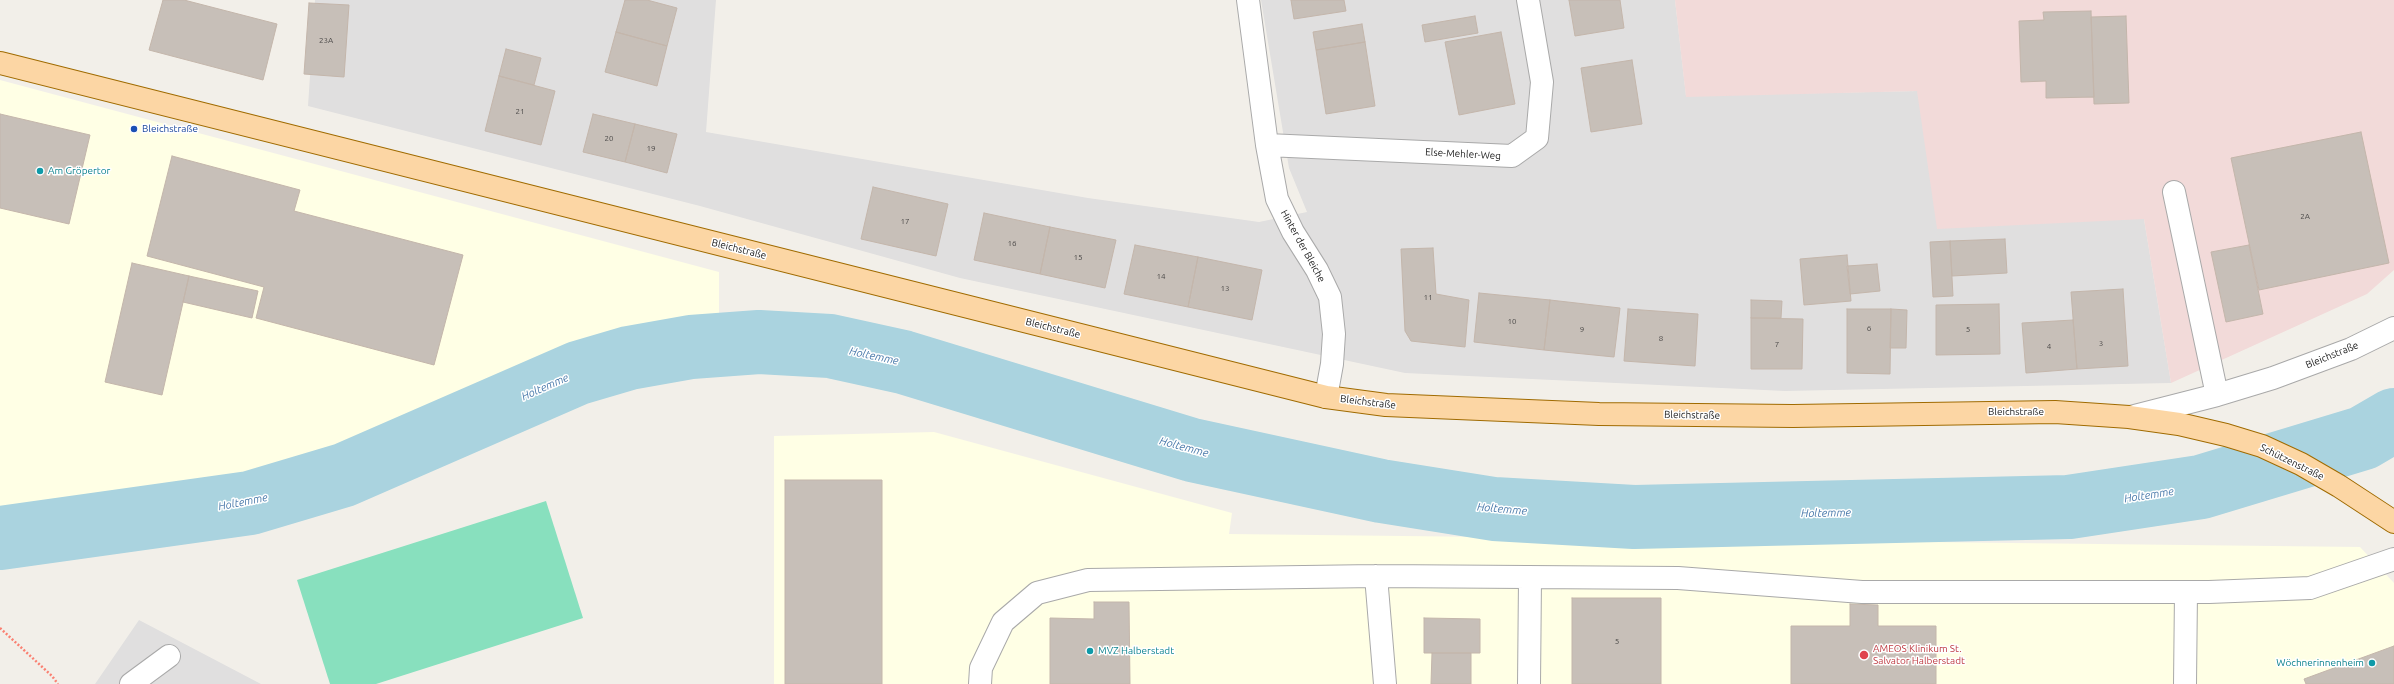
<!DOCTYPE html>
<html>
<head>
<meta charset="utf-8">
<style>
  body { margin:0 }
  canvas { display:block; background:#f2efe9 }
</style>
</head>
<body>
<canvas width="2394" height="684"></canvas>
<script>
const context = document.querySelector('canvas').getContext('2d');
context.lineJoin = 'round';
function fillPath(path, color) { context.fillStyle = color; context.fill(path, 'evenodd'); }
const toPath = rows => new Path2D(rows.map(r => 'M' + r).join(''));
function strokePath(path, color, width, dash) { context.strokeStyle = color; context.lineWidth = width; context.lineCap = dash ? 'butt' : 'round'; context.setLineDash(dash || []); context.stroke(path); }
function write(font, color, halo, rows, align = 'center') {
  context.font = font + ' Ubuntu,sans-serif'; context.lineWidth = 3; context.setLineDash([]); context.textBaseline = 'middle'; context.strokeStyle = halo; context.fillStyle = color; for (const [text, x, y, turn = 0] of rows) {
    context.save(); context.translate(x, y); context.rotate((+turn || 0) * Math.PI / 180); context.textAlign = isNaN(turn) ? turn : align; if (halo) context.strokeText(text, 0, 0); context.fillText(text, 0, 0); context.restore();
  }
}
const residential = toPath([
  [315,0,716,0,706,132,1088,198,1259,222,1307,212,1289,168,1261,0,1675,0,1686,96,1917,91,2144,219,2171,383,1785,391,1405,373,960,278,700,206,308,106],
  [139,620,261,684,95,684]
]);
const commercial = toPath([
  [1675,0,2394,0,2394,270,2367,294,2171,383,2144,219,1937,229,1917,91,1686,97]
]);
const education = toPath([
  [0,80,719,272,719,322,284,476,0,514],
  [934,432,1232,513,1229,534,2360,547,2394,583,2394,684,774,684,774,436]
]);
const pitch = toPath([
  [546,501,583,618,376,684,330,684,297,580]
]);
const river = toPath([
  [0,538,250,503,344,475,578,373,629,358,691,347,759,342,830,346,903,362,1192,450,1381,491,1494,509,1634,517,2069,507,2201,487,2363,438,2394,420]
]);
const building = toPath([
  [163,0,184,0,277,24,263,80,149,50,163,0],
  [625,0,647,0,677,8,667,46,616,32,625,0],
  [1291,0,1344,0,1346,11,1294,19,1291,0],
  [1569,0,1620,0,1624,28,1575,36,1569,0],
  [309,3,349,5,344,77,304,74,309,3],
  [2091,11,2094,97,2046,98,2046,81,2021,82,2019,21,2044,20,2043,12,2091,11],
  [1475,16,1478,33,1425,42,1422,25,1475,16],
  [2126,16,2129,103,2094,104,2091,17,2126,16],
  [1362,24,1365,42,1316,50,1313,32,1362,24],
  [616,32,667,46,657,86,605,72,616,32],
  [1501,32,1515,104,1459,115,1445,42,1501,32],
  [1365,42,1375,106,1326,114,1316,50,1365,42],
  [506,49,541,58,534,85,499,76,506,49],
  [1632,60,1642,124,1591,132,1581,68,1632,60],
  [499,76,555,91,541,145,485,131,499,76],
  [0,114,90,135,69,224,0,208,0,114],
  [593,114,635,124,625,162,583,152,593,114],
  [635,124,677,134,667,173,625,162,635,124],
  [2361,132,2389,263,2259,290,2231,158,2361,132],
  [172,156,300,190,294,211,463,255,434,365,256,318,264,287,147,256,172,156],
  [873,187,948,204,936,256,861,239,873,187],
  [984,213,1050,227,1040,274,974,260,984,213],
  [1050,227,1116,240,1105,288,1040,274,1050,227],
  [2005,239,2007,273,1952,276,1950,241,2005,239],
  [1950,241,1953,296,1933,297,1930,242,1950,241],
  [1135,245,1198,257,1188,307,1124,294,1135,245],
  [2249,245,2263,314,2226,322,2211,252,2249,245],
  [1433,248,1436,294,1469,300,1465,347,1411,341,1405,331,1401,249,1433,248],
  [1847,255,1851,301,1804,305,1800,259,1847,255],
  [1198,257,1262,270,1252,320,1188,307,1198,257],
  [132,263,189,276,162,395,105,382,132,263],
  [1877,264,1880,291,1850,294,1847,266,1877,264],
  [189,276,258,291,252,318,183,302,189,276],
  [2123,289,2128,366,2077,369,2071,292,2123,289],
  [1479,293,1550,300,1544,350,1474,342,1479,293],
  [1550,300,1620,308,1614,357,1544,350,1550,300],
  [1751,300,1782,301,1781,318,1751,318,1751,300],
  [1999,304,2000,354,1936,355,1936,305,1999,304],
  [1628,309,1698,314,1695,366,1624,361,1628,309],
  [1847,309,1891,309,1890,374,1847,373,1847,309],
  [1891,309,1907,310,1906,348,1890,348,1891,309],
  [1751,318,1803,319,1802,369,1751,369,1751,318],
  [2073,320,2077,369,2026,373,2022,323,2073,320],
  [785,480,882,480,882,684,785,684,785,480],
  [1572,598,1661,598,1661,684,1572,684,1572,598],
  [1094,602,1129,602,1130,684,1050,684,1050,618,1094,619,1094,602],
  [1850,604,1878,605,1878,626,1936,626,1936,684,1791,684,1791,626,1850,626,1850,604],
  [1424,618,1480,619,1480,653,1424,653,1424,618],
  [2394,646,2394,684,2306,684,2304,679,2394,646],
  [1432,653,1471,653,1471,684,1431,684,1432,653]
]);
const path = toPath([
  [0,628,52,676,58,684]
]);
const minor = toPath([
  [1248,0,1267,145,1277,199,1293,232,1317,270,1330,297,1334,334,1332,364,1326,397],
  [1267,145,1512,156,1537,138,1542,82,1528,0],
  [2174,192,2217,395],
  [2131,417,2217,395,2273,378,2351,349,2394,328],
  [1376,576,1385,684],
  [131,684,169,656],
  [980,684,981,668,1003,622,1037,593,1088,580,1376,576,1678,578,1862,592,2209,592,2310,588,2394,559],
  [1529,684,1530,579],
  [2185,684,2186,592]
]);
const major = toPath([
  [0,63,1326,397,1386,405,1599,414,1793,416,2055,412,2129,417,2179,424,2226,435,2262,446,2301,464,2339,486,2394,522]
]);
const markers = [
  [134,129,4,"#1a4fb4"],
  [40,171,4,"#0f9aa8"],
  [1090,651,4,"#0f9aa8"],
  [1864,655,5,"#e0444e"],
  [2372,663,4,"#0f9aa8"]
];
const numberNames = [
  ["23A",326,40],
  ["21",520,111],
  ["20",609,138],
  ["19",651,148],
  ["2A",2305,216],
  ["17",905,221],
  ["16",1012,243],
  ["15",1078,257],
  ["14",1161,276],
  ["13",1225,288],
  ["11",1428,297],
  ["10",1512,321],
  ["6",1869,328],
  ["9",1582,329],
  ["5",1968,329],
  ["8",1661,338],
  ["3",2101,343],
  ["7",1777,344],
  ["4",2049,346],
  ["5",1617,641]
];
const transitNames = [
  ["Bleichstraße",142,129]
];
const streetNames = [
  ["Else-Mehler-Weg",1463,154,3],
  ["Hinter der Bleiche",1303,246,61],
  ["Bleichstraße",739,249,14],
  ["Bleichstraße",1053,328,14],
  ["Bleichstraße",2332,355,-22],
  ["Bleichstraße",1368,402,7],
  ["Bleichstraße",2016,412],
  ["Bleichstraße",1692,415,1],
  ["Schützenstraße",2292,462,26]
];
const cultureNames = [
  ["Am Gröpertor",48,171],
  ["MVZ Halberstadt",1098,651],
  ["Wöchnerinnenheim",2364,663,"right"]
];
const healthNames = [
  ["AMEOS Klinikum St.",1873,649],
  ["Salvator Halberstadt",1873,661]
];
const waterNames = [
  ["Holtemme",874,356,12],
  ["Holtemme",545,387,-24],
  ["Holtemme",1184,447,15],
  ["Holtemme",2149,495,-9],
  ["Holtemme",243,502,-11],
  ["Holtemme",1502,509,5],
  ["Holtemme",1826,513,-1]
];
fillPath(residential, '#e0dfdf');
fillPath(commercial, '#f2dad9');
fillPath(education, '#ffffe5');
fillPath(pitch, '#88e0be');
strokePath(river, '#aad3df', 64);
fillPath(building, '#c7bfb8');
strokePath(building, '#c4b6ab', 1);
strokePath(minor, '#a9a9a9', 24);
strokePath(major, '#a06b00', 24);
strokePath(path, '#fa8072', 2.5, [2, 2]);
strokePath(minor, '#fff', 22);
strokePath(major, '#fcd6a4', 22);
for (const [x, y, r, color] of markers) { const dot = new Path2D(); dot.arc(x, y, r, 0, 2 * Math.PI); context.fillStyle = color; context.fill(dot); strokePath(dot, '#fff', 1.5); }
write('8px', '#4b4948', null, numberNames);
write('10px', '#164399', '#fff', transitNames, 'left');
write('10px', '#222', '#fff', streetNames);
write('10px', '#0d838f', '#fff', cultureNames, 'left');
write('10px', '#be3a42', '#fff', healthNames, 'left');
write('italic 11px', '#4a7aab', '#fff', waterNames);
</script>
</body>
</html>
